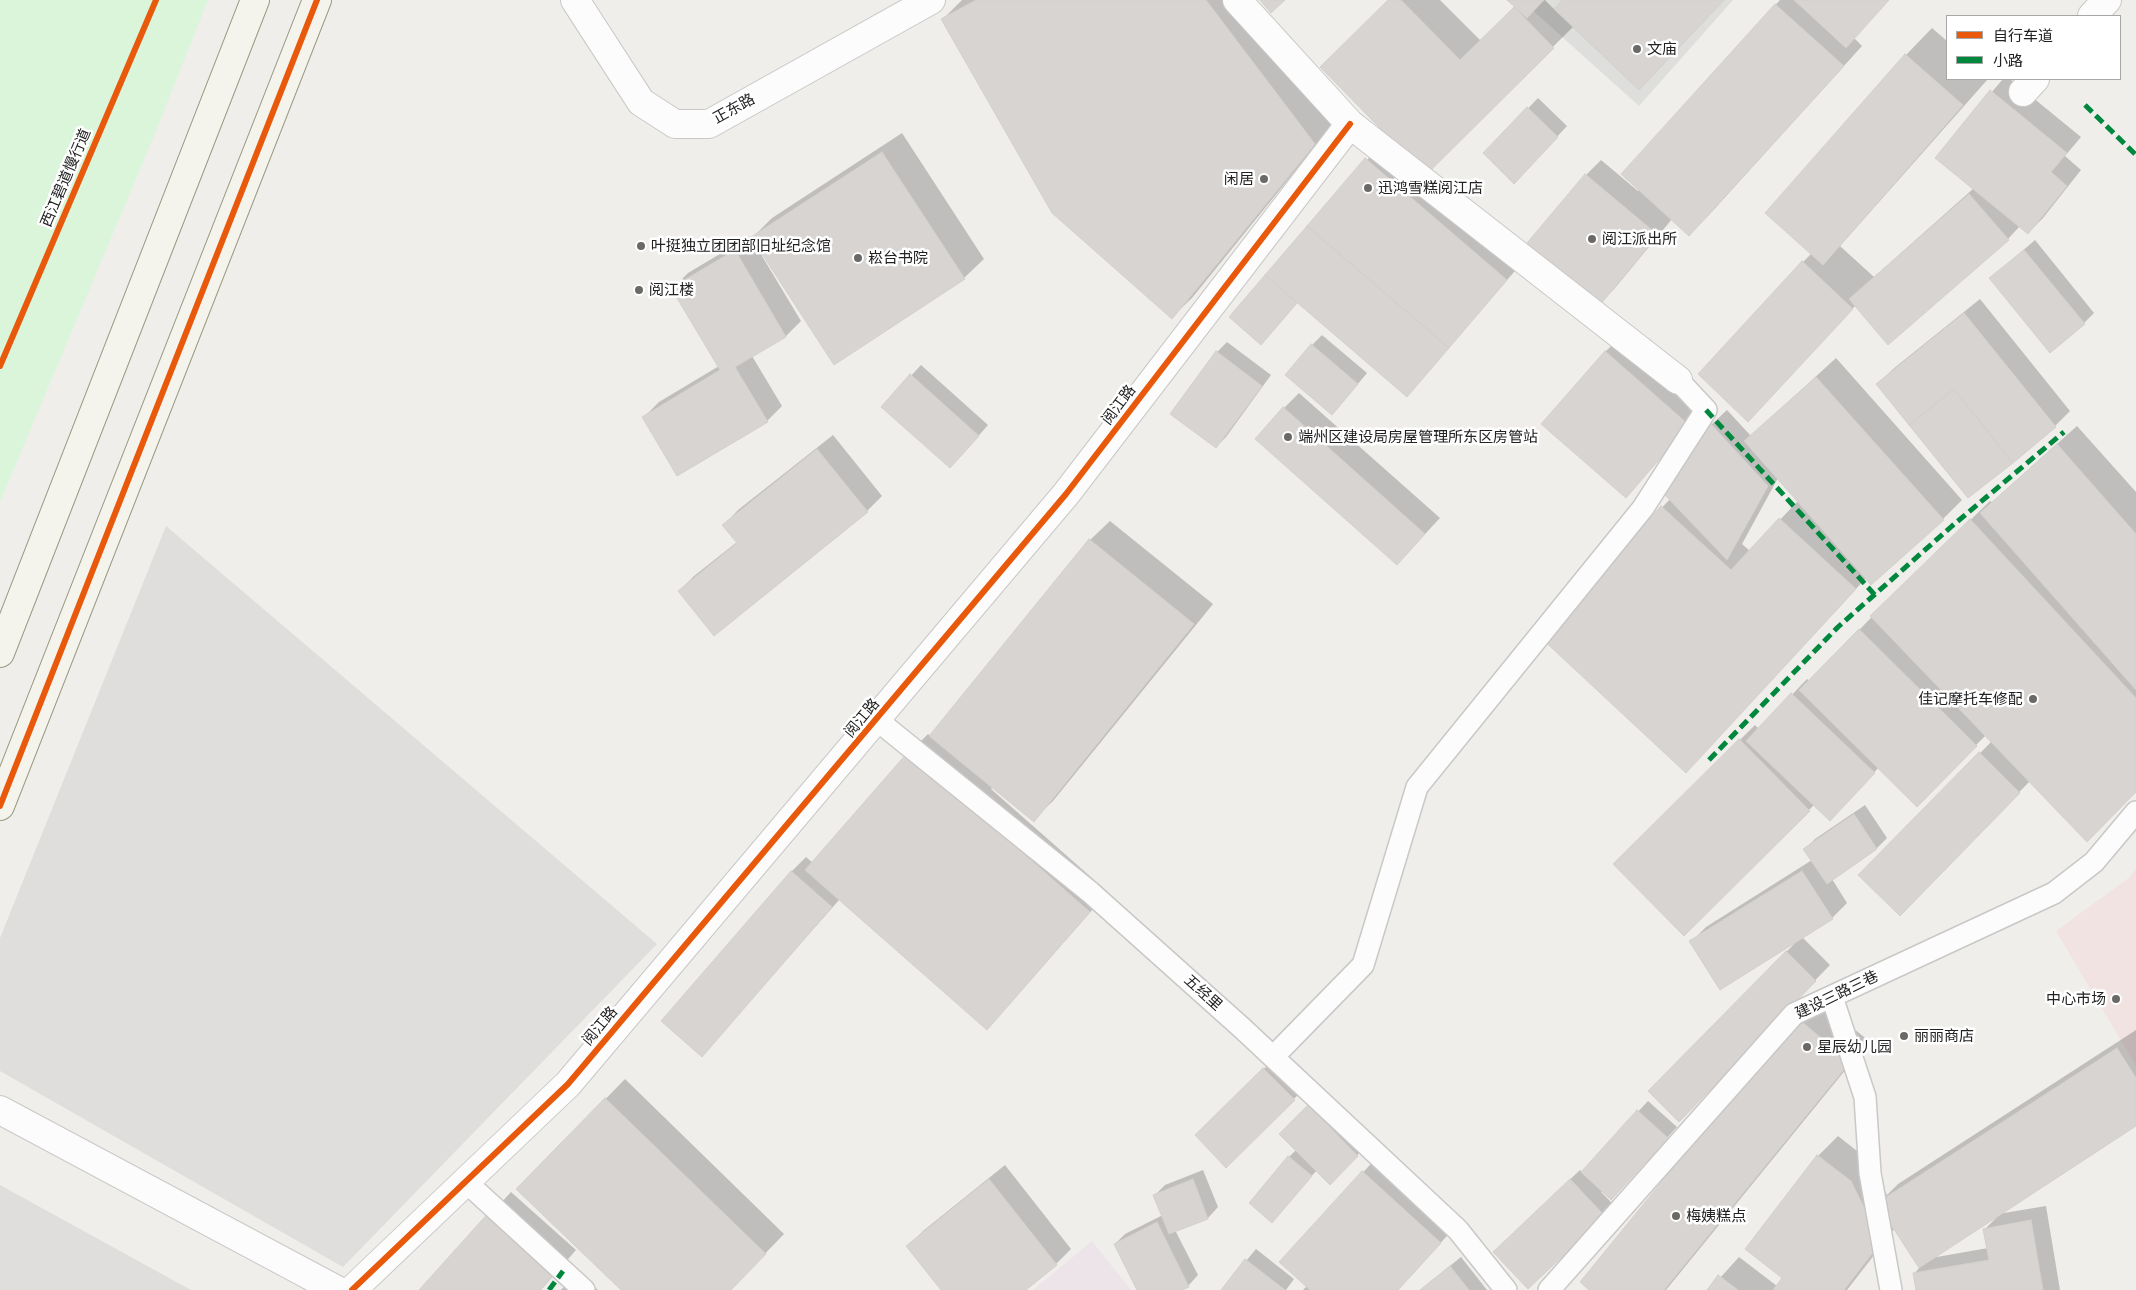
<!DOCTYPE html>
<html>
<head>
<meta charset="utf-8">
<style>
  body { margin:0 }
  #map { position:relative; width:2136px; height:1290px; overflow:hidden; background:#f0eeeb; font-family:Raleway,"Noto Sans SC",sans-serif }
  canvas { display:block }
  .legend { position:absolute; left:1946px; top:15px; width:175px; height:65px; box-sizing:border-box; background:#fff; border:1px solid #a7a7a7; margin:0; padding:6px 9px; list-style:none; font-size:15px; color:#222 }
  .legend li { display:flex; align-items:center; gap:10px; height:25px }
  .legend b { width:25px; border:1px solid #a7a7a7 }
</style>
</head>
<body>
<div id="map">
<canvas width="2136" height="1290"></canvas>
<ul class="legend">
<li><b style="height:6px;background:#e8590c"></b>自行车道</li>
<li><b style="height:6px;background:#00873e"></b>小路</li>
</ul>
</div>
<script>
const context = document.querySelector('canvas').getContext('2d');
context.lineJoin = 'round';
function fillPath(path, color) { context.fillStyle = color; context.fill(path, 'evenodd'); }
const toPath = rows => new Path2D(rows.map(r => 'M' + r).join(''));
function strokePath(path, color, width, dash) { context.strokeStyle = color; context.lineWidth = width; context.lineCap = dash ? 'butt' : 'round'; context.setLineDash(dash || []); context.stroke(path); }
function write(font, color, halo, rows, align = 'center') {
  context.font = font + ' Raleway,"Noto Sans SC",sans-serif'; context.lineWidth = 5; context.setLineDash([]); context.textBaseline = 'middle'; context.strokeStyle = halo; context.fillStyle = color; for (const [text, x, y, turn = 0] of rows) {
    context.save(); context.translate(x, y); context.rotate((+turn || 0) * Math.PI / 180); context.textAlign = isNaN(turn) ? turn : align; if (halo) context.strokeText(text, 0, 0); context.fillText(text, 0, 0); context.restore();
  }
}
const residential = toPath([
  [166,526,657,944,343,1267,0,1071,0,938],
  [0,1185,191,1290,0,1290]
]);
const commercial = toPath([
  [2136,868,2136,1066,2056,931,2130,877]
]);
const industrial = toPath([
  [1092,1241,1131,1290,1033,1290]
]);
const religious = toPath([
  [1521,0,1733,0,1639,106]
]);
const park = toPath([
  [0,0,208,0,154,136,0,502]
]);
const shadow = toPath([
  [962,0,1240,0,1334,123,1192,298,1172,317,942,20],
  [1390,0,1440,0,1481,41,1516,7,1509,0,1545,0,1555,10,1564,0,1723,0,1574,26,1426,173],
  [1780,0,1888,0,1854,38,1862,46,1709,215,1689,234,1672,219,1615,288,1600,303,1586,175,1601,160,1638,191,1639,189,1622,174],
  [1932,28,1947,41,1947,79,1988,79,1840,246,1874,277,1974,188,1936,157,2003,79,2010,79,2081,137,2065,156,2081,170,2043,218,2028,233,2020,226,2008,239,1856,305,1748,420,1803,262,1812,253,1906,55],
  [1538,98,1567,126,1524,172,1485,153],
  [902,133,984,259,964,278,764,255,762,256,801,321,786,336,752,356,782,406,767,421,644,417,659,402,719,366,673,288,688,273,750,236,752,238,772,218],
  [1381,144,1521,264,1407,395,1298,302,1271,333,1230,317],
  [2035,240,2094,313,2084,323,1991,278],
  [1980,299,2070,411,2055,426,1878,384,1893,369],
  [1322,335,1367,373,1342,403,1312,345],
  [1620,337,1703,410,1626,497,1605,352],
  [1227,342,1271,375,1226,437,1216,447,1217,352],
  [1836,358,1962,500,1943,519,1867,577,1705,752,1541,637,1670,499,1667,495,1712,424,1727,410,1751,436],
  [1778,478,1798,501,1750,551,1742,544],
  [921,365,988,425,960,457,882,407],
  [1299,393,1440,518,1397,564,1284,408],
  [2077,426,2136,492,2136,791,2030,781,1900,914,1860,875,1992,741,1986,735,1917,805,1879,767,1845,804,1815,804,1684,934,1615,864,1755,725,1759,729,1807,679,1810,681,1891,597,1990,501,1992,502],
  [833,435,882,496,867,511,679,591,694,576,737,542,724,525,738,510],
  [1110,521,1213,604,1053,801,1033,820,993,787,991,789,1108,892,1006,1008,987,1028,840,899,702,1055,791,872,806,857,813,863,909,753,928,734,931,736,1090,540],
  [1865,805,1887,838,1877,848,1832,879,1847,903,1832,918,1802,937,1830,965,1679,1120,1650,1091,1796,942,1691,942,1706,927,1812,860,1805,849,1815,839],
  [1817,999,1869,1041,1666,1290,1591,1290],
  [2136,1030,2136,1125,1998,1214,2046,1206,2060,1290,1917,1290,1914,1274,1920,1267,1895,1228,1847,1290,1709,1290,1739,1257,1777,1286,1784,1278,1747,1249,1818,1156,1838,1136,1871,1162,1887,1195,1898,1184],
  [1998,1216,1985,1229,1988,1248,1931,1258],
  [1274,1059,1304,1089,1226,1166,1196,1135],
  [625,1079,784,1234,730,1290,623,1290,518,1189],
  [1319,1095,1367,1145,1330,1183,1317,1170,1272,1221,1289,1157,1297,1149,1281,1134],
  [1648,1101,1677,1127,1621,1188,1601,1192,1614,1205,1604,1215,1504,1242,1580,1170,1582,1172],
  [1378,1156,1455,1227,1398,1290,1303,1290,1307,1286,1281,1262],
  [1005,1165,1071,1249,1056,1264,1024,1290,942,1290,908,1246,923,1231],
  [1203,1170,1218,1207,1208,1218,1175,1230,1198,1275,1188,1286,1179,1290,1138,1290,1115,1244,1125,1234,1163,1215,1155,1195,1165,1185],
  [511,1192,576,1250,541,1290,421,1290],
  [1256,1249,1294,1279,1286,1290,1222,1290],
  [1461,1257,1487,1290,1420,1290],
  [578,1272,598,1290,561,1290]
]);
const building = toPath([
  [976,0,1206,0,1315,144,1172,319,1052,213,941,19,976,0],
  [1260,0,1285,0,1271,13,1260,0],
  [1388,0,1401,0,1460,60,1514,7,1554,48,1426,175,1320,67,1388,0],
  [1507,0,1544,0,1527,18,1507,0],
  [1562,0,1724,0,1639,90,1554,9,1562,0],
  [1794,0,1889,0,1846,48,1794,0],
  [1775,4,1844,66,1689,236,1621,174,1775,4],
  [1905,54,1963,105,1823,265,1765,213,1905,54],
  [1990,90,2067,153,2051,172,2067,186,2028,234,1935,158,1990,90],
  [1527,107,1558,137,1514,184,1483,153,1527,107],
  [882,152,965,279,834,365,751,237,882,152],
  [1365,158,1507,280,1449,348,1307,226,1365,158],
  [1585,174,1658,235,1600,305,1527,243,1585,174],
  [1969,194,2009,240,1888,345,1849,299,1969,194],
  [1307,226,1449,348,1407,397,1265,275,1307,226],
  [735,250,786,337,735,367,768,422,677,476,642,417,720,370,671,288,735,250],
  [2024,250,2085,324,2050,353,1989,278,2024,250],
  [1802,261,1853,309,1748,422,1698,374,1802,261],
  [1265,275,1297,303,1261,345,1229,317,1265,275],
  [1964,313,2056,427,2013,463,1954,389,1909,425,1876,384,1964,313],
  [1311,344,1358,384,1332,415,1285,375,1311,344],
  [1216,351,1262,386,1216,448,1170,414,1216,351],
  [1605,351,1689,425,1626,498,1541,424,1605,351],
  [910,374,979,436,950,468,881,407,910,374],
  [1816,377,1944,520,1871,585,1744,441,1816,377],
  [1954,389,2013,463,1968,498,1909,425,1954,389],
  [1283,407,1425,534,1397,565,1255,439,1283,407],
  [1711,424,1768,486,1727,560,1665,495,1711,424],
  [2057,444,2136,534,2136,690,1980,513,2057,444],
  [817,449,868,512,714,636,678,591,737,543,722,525,817,449],
  [1661,506,1731,570,1779,518,1856,589,1686,773,1540,637,1661,506],
  [1970,519,2136,698,2136,792,2087,842,1870,616,1970,519],
  [1089,539,1194,624,1034,822,929,736,1089,539],
  [1859,629,1977,746,1917,807,1799,690,1859,629],
  [1791,693,1875,773,1830,821,1746,741,1791,693],
  [1739,739,1810,811,1684,936,1613,864,1739,739],
  [908,752,1090,912,987,1030,805,870,908,752],
  [1979,752,2020,793,1900,916,1858,875,1979,752],
  [1854,814,1877,849,1827,884,1803,849,1854,814],
  [791,871,832,907,702,1057,661,1021,791,871],
  [1802,871,1833,919,1720,990,1689,941,1802,871],
  [1786,951,1816,981,1679,1122,1648,1091,1786,951],
  [1796,1017,1850,1062,1664,1290,1589,1290,1580,1282,1796,1017],
  [2117,1048,2136,1078,2136,1126,1919,1268,1877,1203,2117,1048],
  [1263,1068,1295,1100,1226,1168,1195,1135,1263,1068],
  [605,1098,766,1254,731,1290,621,1290,516,1189,605,1098],
  [1308,1105,1358,1156,1330,1185,1279,1134,1308,1105],
  [1637,1110,1668,1138,1611,1200,1581,1172,1637,1110],
  [1817,1155,1851,1181,1881,1242,1844,1290,1773,1290,1782,1278,1745,1249,1817,1155],
  [1288,1156,1312,1176,1272,1223,1249,1203,1288,1156],
  [1362,1171,1441,1243,1398,1290,1310,1290,1279,1262,1362,1171],
  [989,1179,1057,1265,1026,1290,941,1290,906,1246,989,1179],
  [1193,1179,1208,1219,1169,1234,1153,1195,1193,1179],
  [1570,1179,1605,1216,1528,1289,1493,1252,1570,1179],
  [491,1210,558,1270,540,1290,419,1290,491,1210],
  [2031,1220,2043,1290,1916,1290,1913,1273,1989,1260,1983,1229,2031,1220],
  [1157,1222,1189,1287,1182,1290,1137,1290,1114,1244,1157,1222],
  [1245,1259,1285,1290,1221,1290,1245,1259],
  [1450,1266,1469,1290,1420,1290,1450,1266],
  [1718,1275,1738,1290,1707,1290,1718,1275]
]);
const lane = toPath([
  [877,720,1090,892,1242,1028,1458,1230,1506,1290],
  [1832,997,1865,1097,1870,1173,1891,1290],
  [1273,1057,1363,965,1417,787,1643,508,1706,410,1678,380],
  [465,1181,584,1290],
  [1549,1290,1794,1014,2054,893,2094,862,2136,812]
]);
const street = toPath([
  [575,0,641,102,675,124,709,124,931,0],
  [1237,0,1350,124,1678,380],
  [2092,16,2107,0],
  [2023,92,2035,79],
  [0,1110,337,1290],
  [352,1290,568,1084,1066,494,1350,124]
]);
const secondary = toPath([
  [0,653,255,0],
  [0,806,317,0]
]);
const quiet = toPath([
  [2085,105,2136,155],
  [1706,410,1875,595],
  [1709,760,1838,627,1952,526,2064,432],
  [549,1290,563,1271]
]);
const cycleway = toPath([
  [0,366,156,0],
  [0,806,317,0],
  [352,1290,568,1084,1066,494,1350,124]
]);
const markers = [
  [1637,49,5,"#6a6968"],
  [1264,179,5,"#6a6968"],
  [1368,188,5,"#6a6968"],
  [1592,239,5,"#6a6968"],
  [641,246,5,"#6a6968"],
  [858,258,5,"#6a6968"],
  [639,290,5,"#6a6968"],
  [1288,437,5,"#6a6968"],
  [2033,699,5,"#6a6968"],
  [2116,999,5,"#6a6968"],
  [1904,1036,5,"#6a6968"],
  [1807,1047,5,"#6a6968"],
  [1676,1216,5,"#6a6968"]
];
const poiNames = [
  ["文庙",1647,49],
  ["闲居",1254,179,"right"],
  ["迅鸿雪糕阅江店",1378,188],
  ["阅江派出所",1602,239],
  ["叶挺独立团团部旧址纪念馆",651,246],
  ["崧台书院",868,258],
  ["阅江楼",649,290],
  ["端州区建设局房屋管理所东区房管站",1298,437],
  ["佳记摩托车修配",2023,699,"right"],
  ["中心市场",2106,999,"right"],
  ["丽丽商店",1914,1036],
  ["星辰幼儿园",1817,1047],
  ["梅姨糕点",1686,1216]
];
const streetNames = [
  ["正东路",734,109,-29],
  ["西江碧道慢行道",66,178,-67],
  ["阅江路",1119,405,-53],
  ["阅江路",862,718,-50],
  ["五经里",1203,993,42],
  ["建设三路三巷",1837,995,-26],
  ["阅江路",600,1026,-50]
];
fillPath(residential, '#dfdedc');
fillPath(commercial, '#f1e3e1');
fillPath(industrial, '#ede4e9');
fillPath(religious, '#dededc');
fillPath(park, '#daf5da');
fillPath(shadow, '#0003');
fillPath(building, '#d7d4d2');
strokePath(building, '#d3d0cc', 1);
strokePath(lane, '#c9c8c7', 24);
strokePath(street, '#c9c8c7', 30);
strokePath(secondary, '#999a82', 30);
strokePath(lane, '#fdfcfc', 21);
strokePath(street, '#fdfcfc', 28);
strokePath(secondary, '#f4f4ed', 28);
strokePath(quiet, '#00873e', 5, [10, 5]);
strokePath(cycleway, '#e8590c', 6);
for (const [x, y, r, color] of markers) { const dot = new Path2D(); dot.arc(x, y, r, 0, 2 * Math.PI); context.fillStyle = color; context.fill(dot); strokePath(dot, '#fff', 2); }
write('15px', '#222', '#fff', poiNames, 'left');
write('15px', '#222', '#fff', streetNames);
</script>
</body>
</html>
